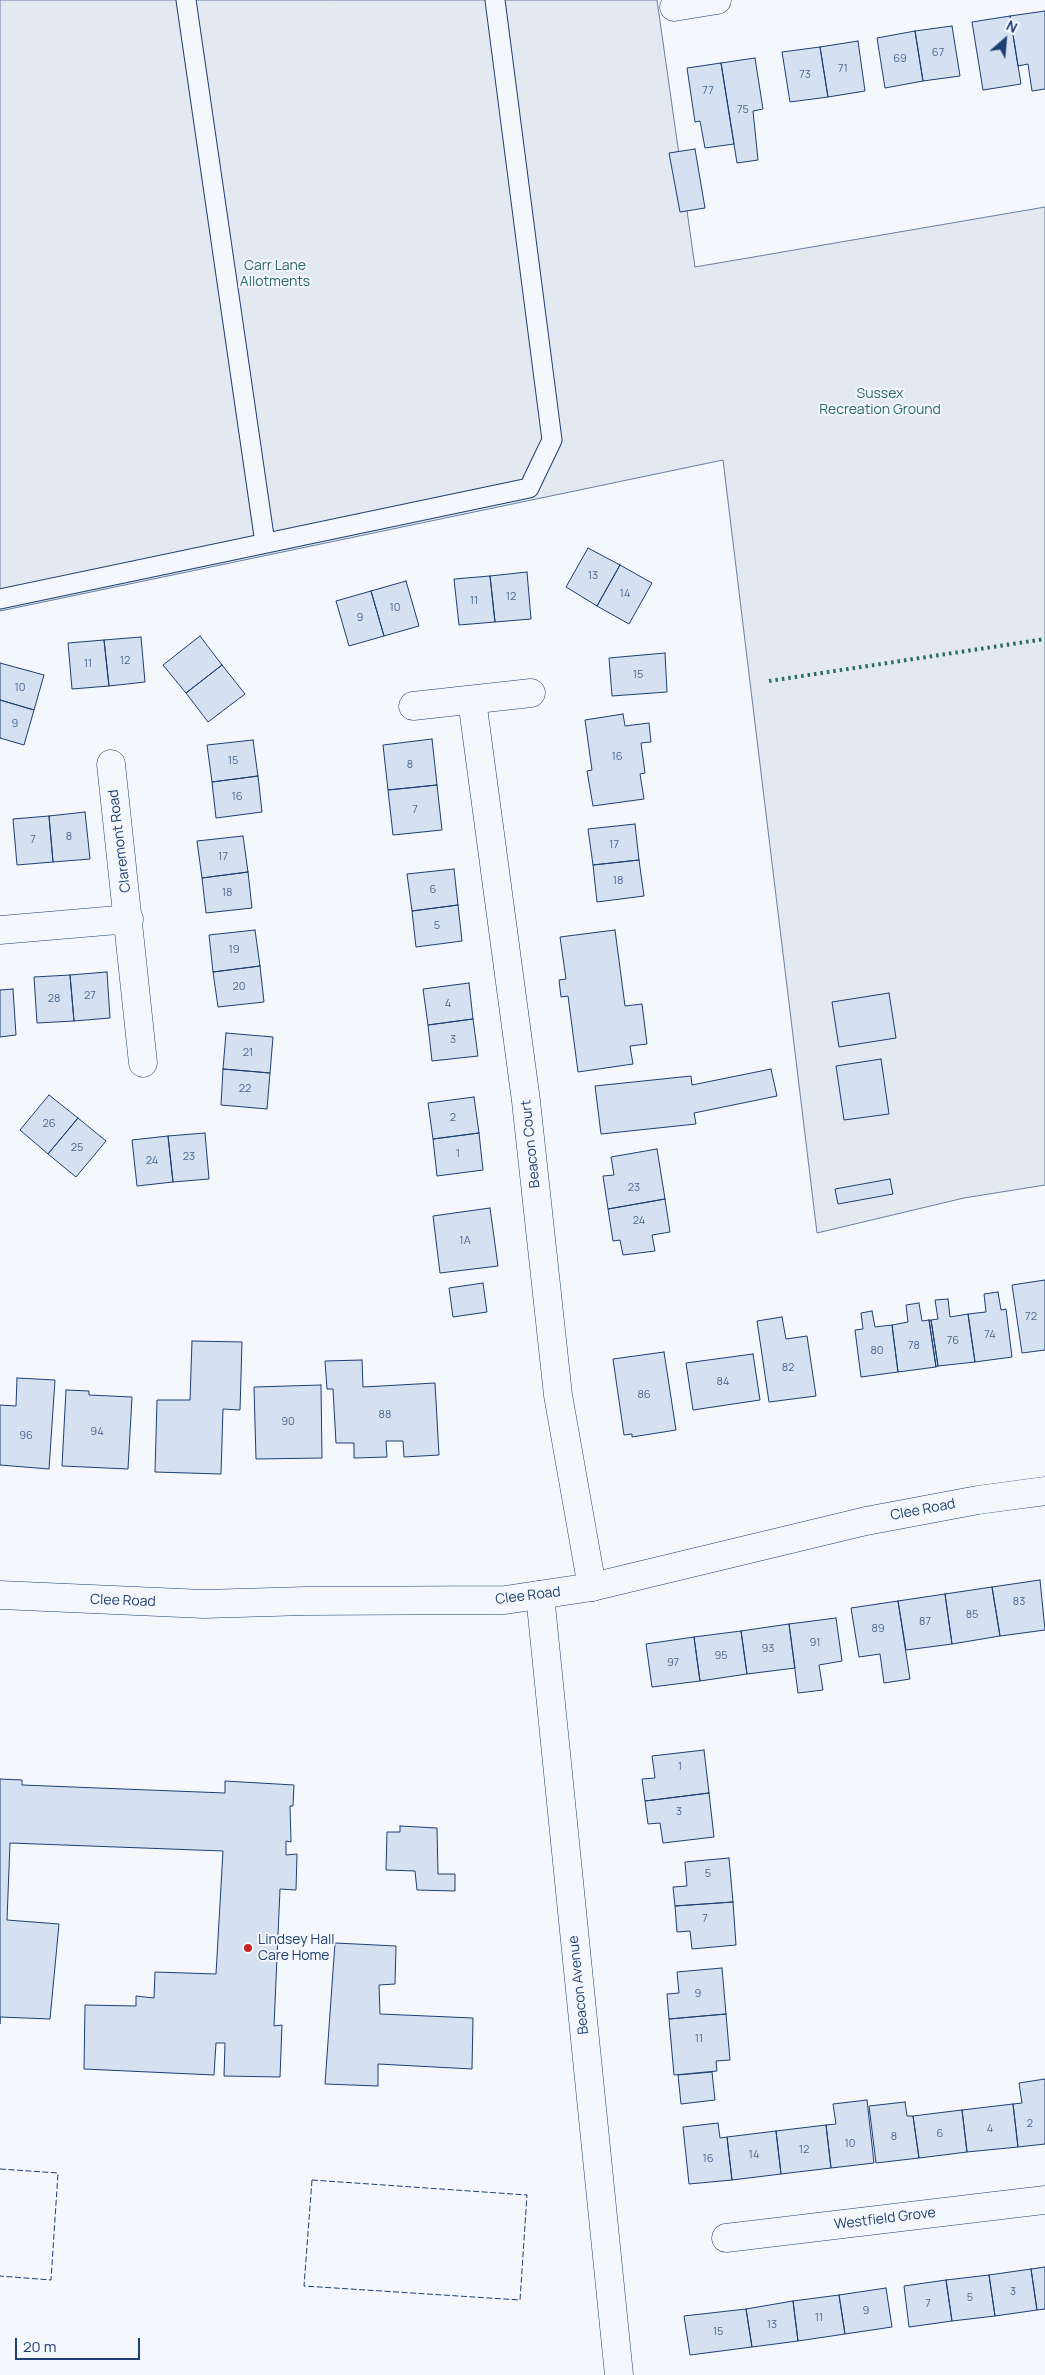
<!DOCTYPE html>
<html>
<head>
<meta charset="utf-8">
<style>
  body { margin:0 }
  #map { position:relative; width:1045px; height:2375px; overflow:hidden; background:#f4f7fb; font-family:Manrope,sans-serif }
  canvas { display:block }
  .north { position:absolute; left:980px; top:15px; width:50px; height:50px; -webkit-text-stroke:4px #f4f7fb; paint-order:stroke; rotate:27deg; font-size:14px; font-weight:700; line-height:20px; text-align:center; color:#1d3f73 }
  .north::after { content:''; display:block; margin:auto; width:18px; height:22px; background:#1d3f73; clip-path:polygon(50% 0,100% 100%,50% 72%,0 100%) }
  .scale { position:absolute; left:15px; top:2338px; width:125px; height:22px; box-sizing:border-box; border:2px solid #1d3f73; border-top:0; padding-left:6px; font-size:15px; line-height:18px; white-space:nowrap; color:#1d3f73; -webkit-text-stroke:4px #f4f7fb; paint-order:stroke }
</style>
</head>
<body>
<div id="map">
<canvas width="1045" height="2375"></canvas>
<div class="north">N</div>
<div class="scale">20 m</div>
</div>
<script>
const context = document.querySelector('canvas').getContext('2d');
context.lineJoin = 'round';
function fillPath(path, color) { context.fillStyle = color; context.fill(path, 'evenodd'); }
const toPath = rows => new Path2D(rows.map(r => 'M' + r).join(''));
function strokePath(path, color, width, dash) { context.strokeStyle = color; context.lineWidth = width; context.lineCap = dash ? 'butt' : 'round'; context.setLineDash(dash || []); context.stroke(path); }
function write(font, color, halo, rows, align = 'center') {
  context.font = font + ' Manrope,sans-serif'; context.lineWidth = 4; context.setLineDash([]); context.textBaseline = 'middle'; context.strokeStyle = halo; context.fillStyle = color; for (const [text, x, y, turn = 0] of rows) {
    context.save(); context.translate(x, y); context.rotate((+turn || 0) * Math.PI / 180); context.textAlign = isNaN(turn) ? turn : align; if (halo) context.strokeText(text, 0, 0); context.fillText(text, 0, 0); context.restore();
  }
}
const green = toPath([
  [0,0,657,0,695,267,1045,207,1045,1185,964,1198,817,1233,723,460,0,611,0,0]
]);
const building = toPath([
  [1045,11,1045,89,1032,91,1028,64,1018,66,1010,16,1045,11],
  [1010,16,1021,84,983,90,972,22,1010,16],
  [952,26,960,76,923,81,915,31,952,26],
  [915,31,923,81,885,88,877,38,915,31],
  [858,41,865,91,828,97,820,47,858,41],
  [820,47,828,97,790,102,782,52,820,47],
  [755,58,763,109,753,111,758,160,737,163,721,63,755,58],
  [721,63,734,144,705,148,700,121,695,122,687,68,721,63],
  [695,149,705,208,680,212,669,153,695,149],
  [588,548,620,565,597,606,566,587,588,548],
  [620,565,652,583,629,624,597,606,620,565],
  [527,572,531,619,495,622,490,576,527,572],
  [490,576,495,622,459,625,454,579,490,576],
  [406,581,419,626,384,636,371,591,406,581],
  [371,591,384,636,349,646,336,601,371,591],
  [200,636,222,665,186,693,163,665,200,636],
  [141,637,145,682,109,686,104,640,141,637],
  [104,640,109,686,72,689,68,643,104,640],
  [665,653,667,692,612,696,609,658,665,653],
  [0,663,44,675,34,710,0,700,0,663],
  [222,665,245,694,208,722,186,693,222,665],
  [0,700,34,710,24,745,0,738,0,700],
  [623,714,625,726,649,723,651,742,641,743,645,773,640,774,644,799,593,806,587,771,592,770,585,720,623,714],
  [432,739,437,785,388,790,383,745,432,739],
  [253,740,258,776,212,782,207,745,253,740],
  [258,776,262,812,216,818,212,782,258,776],
  [437,785,442,830,393,835,388,790,437,785],
  [85,812,90,859,53,862,49,816,85,812],
  [49,816,53,862,17,865,13,819,49,816],
  [635,824,639,860,593,865,588,829,635,824],
  [243,836,248,872,202,878,197,841,243,836],
  [639,860,644,896,597,902,593,865,639,860],
  [454,869,458,905,412,911,407,874,454,869],
  [248,872,252,908,206,913,202,878,248,872],
  [458,905,462,941,416,947,412,911,458,905],
  [255,930,260,966,213,972,209,935,255,930],
  [615,930,625,1006,642,1004,647,1044,630,1046,633,1064,578,1072,568,996,561,997,559,980,566,979,560,937,615,930],
  [260,966,264,1002,218,1007,213,972,260,966],
  [107,972,110,1018,74,1021,70,975,107,972],
  [70,975,74,1021,37,1023,34,977,70,975],
  [469,983,473,1019,428,1025,423,989,469,983],
  [13,989,16,1035,0,1037,0,990,13,989],
  [889,993,896,1038,839,1047,832,1002,889,993],
  [473,1019,478,1056,432,1061,428,1025,473,1019],
  [226,1033,273,1037,270,1073,223,1069,226,1033],
  [881,1059,889,1114,844,1120,836,1066,881,1059],
  [223,1069,270,1073,267,1109,221,1105,223,1069],
  [771,1069,777,1096,694,1113,696,1124,601,1134,595,1086,691,1076,692,1085,771,1069],
  [49,1095,78,1118,48,1154,20,1130,49,1095],
  [474,1097,479,1133,433,1139,428,1103,474,1097],
  [78,1118,106,1141,76,1177,48,1154,78,1118],
  [205,1133,209,1179,173,1182,168,1136,205,1133],
  [479,1133,483,1170,437,1176,433,1139,479,1133],
  [168,1136,173,1182,137,1186,132,1140,168,1136],
  [657,1149,665,1199,608,1209,603,1176,614,1175,611,1157,657,1149],
  [890,1179,893,1194,838,1204,835,1189,890,1179],
  [665,1199,670,1232,652,1235,655,1251,623,1255,620,1240,613,1241,608,1209,665,1199],
  [490,1208,498,1266,440,1273,433,1216,490,1208],
  [1045,1280,1045,1350,1022,1353,1012,1285,1045,1280],
  [483,1283,487,1312,453,1317,449,1288,483,1283],
  [998,1292,1001,1310,1006,1309,1012,1357,975,1362,968,1314,986,1312,984,1294,998,1292],
  [948,1299,950,1317,968,1314,975,1362,938,1366,931,1320,938,1319,935,1300,948,1299],
  [919,1303,922,1321,929,1320,936,1367,898,1372,892,1325,908,1322,906,1305,919,1303],
  [872,1311,875,1327,892,1325,898,1372,861,1377,855,1330,863,1329,861,1313,872,1311],
  [782,1317,786,1339,807,1336,816,1396,769,1402,757,1321,782,1317],
  [929,1320,931,1320,938,1366,936,1367,929,1320],
  [192,1341,242,1342,240,1410,223,1409,221,1474,155,1472,157,1400,190,1400,192,1341],
  [664,1352,676,1430,632,1437,632,1434,624,1435,613,1359,664,1352],
  [753,1354,760,1400,693,1410,686,1363,753,1354],
  [362,1360,363,1387,435,1383,439,1455,404,1457,403,1441,386,1441,387,1457,354,1458,354,1443,336,1443,333,1389,327,1389,325,1361,362,1360],
  [17,1378,55,1380,49,1469,0,1465,0,1405,16,1406,17,1378],
  [321,1385,322,1458,256,1459,254,1387,321,1385],
  [66,1390,89,1391,89,1395,132,1397,128,1469,62,1466,66,1390],
  [1040,1580,1045,1630,1000,1636,992,1587,1040,1580],
  [992,1587,1000,1636,952,1644,945,1594,992,1587],
  [945,1594,952,1644,906,1650,898,1601,945,1594],
  [898,1601,910,1679,884,1683,880,1654,859,1657,851,1608,898,1601],
  [836,1618,842,1661,819,1665,823,1690,798,1693,789,1624,836,1618],
  [789,1624,795,1668,747,1674,741,1631,789,1624],
  [741,1631,747,1674,700,1681,694,1637,741,1631],
  [694,1637,700,1681,652,1687,646,1644,694,1637],
  [704,1750,709,1793,645,1801,642,1779,655,1778,652,1756,704,1750],
  [0,1779,22,1780,22,1785,225,1793,225,1781,294,1785,293,1806,290,1806,291,1842,286,1841,286,1855,297,1854,296,1890,280,1889,274,2026,282,2025,280,2077,224,2076,225,2043,216,2043,214,2075,84,2069,85,2005,136,2006,136,1996,154,1998,155,1972,216,1974,223,1851,10,1843,7,1920,59,1924,50,2019,0,2017,0,2024,0,1779],
  [709,1793,714,1837,663,1843,660,1823,648,1824,645,1801,709,1793],
  [400,1826,437,1828,438,1874,455,1874,455,1891,417,1890,415,1871,386,1870,387,1832,400,1832,400,1826],
  [729,1858,733,1902,675,1906,673,1887,687,1886,685,1862,729,1858],
  [733,1902,736,1945,692,1949,690,1931,677,1932,675,1906,733,1902],
  [335,1943,396,1946,395,1984,379,1985,380,2014,473,2018,472,2069,378,2064,378,2086,325,2084,335,1943],
  [722,1968,726,2014,669,2019,667,1994,679,1993,677,1972,722,1968],
  [726,2014,730,2060,716,2061,717,2071,674,2075,669,2019,726,2014],
  [712,2072,715,2100,681,2104,678,2075,712,2072],
  [1045,2079,1045,2144,1018,2147,1013,2104,1022,2103,1019,2083,1045,2079],
  [867,2100,874,2163,831,2168,826,2125,836,2124,833,2104,867,2100],
  [905,2102,907,2116,913,2116,919,2158,876,2163,869,2106,905,2102],
  [1013,2104,1018,2147,967,2152,962,2110,1013,2104],
  [962,2110,967,2152,919,2158,913,2116,962,2110],
  [718,2123,720,2138,727,2137,732,2180,689,2184,683,2127,718,2123],
  [826,2125,831,2168,781,2174,776,2131,826,2125],
  [776,2131,781,2174,732,2180,727,2137,776,2131],
  [1045,2267,1045,2309,1037,2310,1031,2269,1045,2267],
  [1031,2269,1037,2310,995,2316,989,2275,1031,2269],
  [989,2275,995,2316,952,2321,946,2280,989,2275],
  [946,2280,952,2321,909,2327,904,2286,946,2280],
  [886,2288,892,2327,845,2334,839,2295,886,2288],
  [839,2295,845,2334,798,2341,793,2301,839,2295],
  [793,2301,798,2341,752,2347,746,2309,793,2301],
  [746,2309,752,2347,690,2355,684,2316,746,2309]
]);
const service = toPath([
  [186,0,265,543],
  [0,599,529,488,552,440,495,0]
]);
const minor = toPath([
  [674,7,717,0],
  [472,700,526,1101,558,1395,592,1587],
  [413,706,531,693],
  [111,764,143,1063],
  [0,930,129,919],
  [540,1595,619,2375],
  [726,2238,1045,2200]
]);
const primary = toPath([
  [0,1595,204,1604,306,1601,505,1600,592,1587,866,1521,978,1500,1045,1491]
]);
const hedge = toPath([
  [769,681,1045,639]
]);
const fence = toPath([
  [0,2169,58,2173,51,2280,0,2276],
  [312,2180,527,2195,520,2300,304,2286,312,2180]
]);
const markers = [
  [248,1948,5,"#c62828"]
];
const numberNames = [
  ["67",938,53],
  ["69",900,59],
  ["71",843,69],
  ["73",805,75],
  ["77",708,91],
  ["75",743,110],
  ["13",593,576],
  ["14",625,594],
  ["12",511,597],
  ["11",474,601],
  ["10",395,608],
  ["9",360,618],
  ["12",125,661],
  ["11",88,664],
  ["15",638,675],
  ["10",20,688],
  ["9",15,724],
  ["16",617,757],
  ["15",233,761],
  ["8",410,765],
  ["16",237,797],
  ["7",415,810],
  ["8",69,837],
  ["7",33,840],
  ["17",614,845],
  ["17",223,857],
  ["18",618,881],
  ["6",433,890],
  ["18",227,893],
  ["5",437,926],
  ["19",234,950],
  ["20",239,987],
  ["27",90,996],
  ["28",54,999],
  ["4",448,1004],
  ["3",453,1040],
  ["21",248,1053],
  ["22",245,1089],
  ["2",453,1118],
  ["26",49,1124],
  ["25",77,1148],
  ["1",458,1154],
  ["23",189,1157],
  ["24",152,1161],
  ["23",634,1188],
  ["24",639,1221],
  ["1A",465,1241],
  ["72",1031,1317],
  ["74",990,1335],
  ["76",953,1341],
  ["78",914,1346],
  ["80",877,1351],
  ["82",788,1368],
  ["84",723,1382],
  ["86",644,1395],
  ["88",385,1415],
  ["90",288,1422],
  ["94",97,1432],
  ["96",26,1436],
  ["83",1019,1602],
  ["85",972,1615],
  ["87",925,1622],
  ["89",878,1629],
  ["91",815,1643],
  ["93",768,1649],
  ["95",721,1656],
  ["97",673,1663],
  ["1",680,1767],
  ["3",679,1812],
  ["5",708,1874],
  ["7",705,1919],
  ["9",698,1994],
  ["11",699,2039],
  ["2",1030,2124],
  ["4",990,2129],
  ["6",940,2134],
  ["8",894,2137],
  ["10",850,2144],
  ["12",804,2150],
  ["14",754,2155],
  ["16",708,2159],
  ["3",1013,2292],
  ["5",970,2298],
  ["7",928,2304],
  ["9",866,2311],
  ["11",819,2318],
  ["13",772,2325],
  ["15",718,2332]
];
const parkNames = [
  ["Carr Lane",275,266],
  ["Allotments",275,282],
  ["Sussex",880,394],
  ["Recreation Ground",880,410]
];
const streetNames = [
  ["Claremont Road",120,841,-97],
  ["Beacon Court",531,1144,-96],
  ["Clee Road",923,1510,-11],
  ["Clee Road",528,1596,-7],
  ["Clee Road",123,1601,2],
  ["Beacon Avenue",579,1985,-96],
  ["Westfield Grove",885,2219,-7]
];
const poiNames = [
  ["Lindsey Hall",258,1940],
  ["Care Home",258,1956]
];
fillPath(green, '#e3e9f0');
strokePath(green, '#687fa3', 1);
fillPath(building, '#d5e0f0');
strokePath(building, '#1d3f73', 1);
strokePath(service, '#1d3f73', 21);
strokePath(minor, '#1d3f73', 29);
strokePath(primary, '#1d3f73', 29);
strokePath(service, '#f4f7fb', 19);
strokePath(minor, '#f4f7fb', 28);
strokePath(primary, '#f4f7fb', 28);
strokePath(hedge, '#2c6c60', 4, [2.5, 4]);
strokePath(fence, '#1d3f73', 1, [6, 2.5]);
for (const [x, y, r, color] of markers) { const dot = new Path2D(); dot.arc(x, y, r, 0, 2 * Math.PI); context.fillStyle = color; context.fill(dot); strokePath(dot, '#f4f7fb', 2); }
write('11px', '#4b6792', null, numberNames);
write('14px', '#2c6c60', '#f4f7fb', parkNames);
write('14px', '#1d3f73', '#f4f7fb', streetNames);
write('14px', '#1d3f73', '#f4f7fb', poiNames, 'left');
</script>
</body>
</html>
